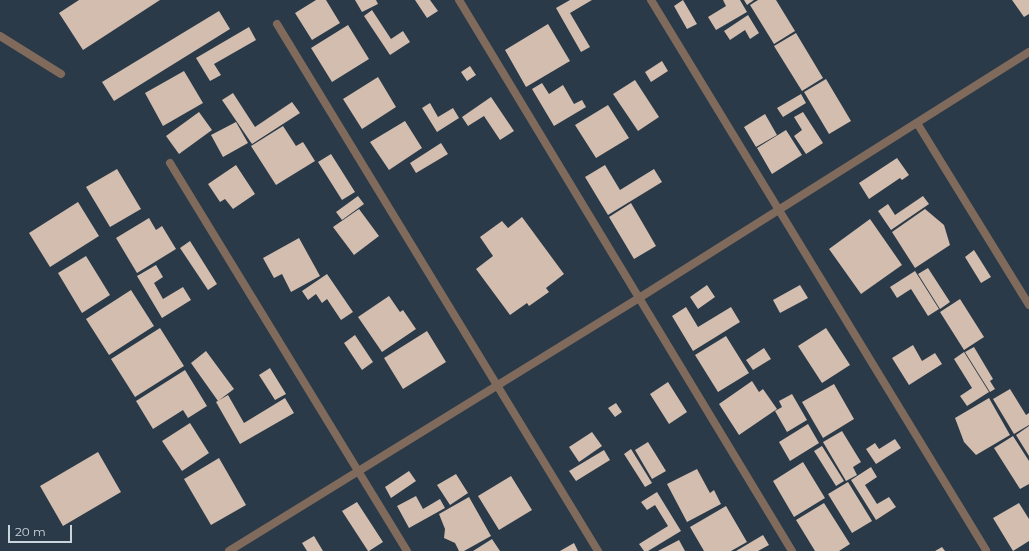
<!DOCTYPE html>
<html>
<head>
<meta charset="utf-8">
<style>
  body { margin:0 }
  #map { position:relative; width:1029px; height:551px; overflow:hidden; background:#2a3a48; font-family:Montserrat,sans-serif }
  canvas { display:block }
  .scale { position:absolute; left:8px; top:525px; width:64px; height:18px; box-sizing:border-box; border:2px solid #cad4dc; border-top:0; padding-left:5px; font-size:12px; line-height:14px; white-space:nowrap; color:#cad4dc; -webkit-text-stroke:3px #2a3a48; paint-order:stroke }
</style>
</head>
<body>
<div id="map">
<canvas width="1029" height="551"></canvas>
<div class="scale">20 m</div>
</div>
<script>
const context = document.querySelector('canvas').getContext('2d');
context.lineJoin = 'round';
function fillPath(path, color) { context.fillStyle = color; context.fill(path, 'evenodd'); }
const toPath = rows => new Path2D(rows.map(r => 'M' + r).join(''));
function strokePath(path, color, width, dash) { context.strokeStyle = color; context.lineWidth = width; context.lineCap = dash ? 'butt' : 'round'; context.setLineDash(dash || []); context.stroke(path); }
const building = toPath([
  [79,0,160,0,83,50,59,13],
  [316,0,326,0,340,23,312,40,295,13],
  [355,0,376,0,378,4,362,12],
  [415,0,430,0,438,11,427,18],
  [570,0,592,0,570,13,590,47,581,52,556,8],
  [683,0,697,24,687,29,674,6],
  [723,0,740,0,747,12,716,30,708,17,726,6],
  [744,0,754,0,747,5],
  [758,0,776,0,795,31,774,44,750,5],
  [1012,0,1029,0,1029,14,1024,17],
  [372,10,391,39,403,31,410,42,390,55,364,16],
  [219,11,230,29,114,101,102,82],
  [748,15,759,33,750,39,745,30,730,40,724,31],
  [548,24,570,61,526,87,505,50],
  [348,25,369,59,332,82,311,48],
  [249,27,256,40,214,64,221,75,210,81,196,58],
  [796,33,823,78,802,91,774,46],
  [662,61,668,71,651,82,645,72],
  [470,66,476,75,467,81,461,72],
  [184,71,203,103,163,126,145,93],
  [378,77,396,107,362,129,343,99],
  [826,79,851,121,829,134,804,92],
  [635,80,659,117,638,131,613,94],
  [542,83,549,94,563,85,574,104,582,100,586,107,554,126,532,89],
  [233,93,255,127,292,102,300,113,252,144,222,100],
  [801,94,806,103,783,117,777,108],
  [491,97,514,131,500,140,484,116,468,126,462,117],
  [430,103,438,117,453,108,459,118,437,132,422,108],
  [608,105,629,138,596,158,575,125],
  [199,112,212,130,179,154,166,136],
  [803,112,823,143,806,154,794,136,802,130,794,117],
  [765,114,777,135,756,147,744,127],
  [405,121,422,148,389,170,370,142],
  [236,122,248,143,223,157,211,135],
  [283,126,296,146,303,142,315,161,276,185,251,146],
  [786,130,802,155,772,174,757,148],
  [441,143,448,154,416,173,410,163],
  [331,154,355,192,342,200,318,162],
  [897,158,909,175,902,180,900,178,869,199,859,183],
  [236,165,255,194,233,209,225,199,220,202,208,184],
  [605,165,620,190,654,169,662,182,608,215,585,177],
  [117,169,141,209,110,227,86,187],
  [358,196,364,204,342,220,336,212],
  [923,196,929,204,891,230,878,211,888,204,895,215],
  [78,202,99,236,50,267,29,233],
  [631,203,656,246,634,259,609,217],
  [359,209,379,236,354,255,333,227],
  [925,209,944,225,950,245,915,268,892,232],
  [522,217,564,274,546,288,549,292,529,306,527,303,510,315,476,269,493,256,480,237,502,221,508,228],
  [149,218,156,230,162,226,176,249,137,273,116,238],
  [870,219,902,265,861,294,829,249],
  [299,238,320,276,291,292,282,274,274,278,263,258],
  [190,241,217,284,208,290,180,248],
  [974,250,991,277,981,283,965,257],
  [86,256,110,295,82,313,58,273],
  [156,265,163,277,154,283,163,299,183,287,191,300,162,318,137,276],
  [928,268,950,302,940,309,918,274],
  [915,271,939,309,928,316,911,289,897,298,890,287],
  [327,274,353,312,341,320,327,299,322,303,316,294,308,300,302,291],
  [707,285,715,297,698,309,690,297],
  [800,285,808,298,780,313,773,300],
  [131,290,154,326,109,355,86,319],
  [389,296,400,312,403,310,416,329,382,352,358,317],
  [960,299,984,337,964,350,940,312],
  [686,307,698,327,731,307,740,322,693,351,672,316],
  [160,328,184,366,135,397,111,359],
  [826,328,850,365,822,383,798,346],
  [427,331,446,362,403,389,384,358],
  [355,335,373,362,362,370,344,343],
  [726,336,749,373,718,392,695,355],
  [913,345,922,361,935,353,942,364,909,385,892,358],
  [974,347,993,379,990,381,995,389,990,392,965,352],
  [764,348,771,359,753,370,746,360],
  [206,351,234,389,218,401,191,363],
  [964,352,989,392,967,406,960,396,972,388,954,359],
  [270,368,286,394,275,400,259,375],
  [185,370,207,406,188,418,183,410,153,429,136,401],
  [752,381,759,392,763,389,777,409,739,435,719,404],
  [668,382,687,412,669,424,650,394],
  [834,384,854,419,823,438,802,402],
  [1010,389,1026,415,1029,413,1029,425,1014,434,993,399],
  [792,394,807,420,787,432,775,411,782,407,779,401],
  [228,395,244,423,285,398,294,413,240,444,216,402],
  [989,398,1010,435,976,455,964,442,955,418],
  [616,403,622,412,615,417,608,408],
  [190,423,209,453,182,471,162,441],
  [808,424,819,443,790,461,779,442],
  [1029,426,1029,456,1016,435],
  [842,431,861,462,853,467,857,475,846,481,823,442],
  [592,432,602,446,579,462,569,447],
  [1013,436,1029,461,1029,484,1020,489,994,448],
  [895,439,901,448,876,464,866,449,875,443,879,449],
  [648,442,666,471,652,479,635,450],
  [822,446,844,481,836,486,814,451],
  [631,449,652,483,645,487,624,454],
  [604,450,610,460,576,481,569,471],
  [98,452,121,492,63,526,40,486],
  [219,458,246,505,211,525,184,479],
  [803,462,825,498,794,517,773,481],
  [871,467,877,477,865,485,877,504,889,497,896,507,876,520,851,480],
  [697,469,710,493,714,490,721,504,687,522,667,484],
  [409,471,416,481,391,498,385,487],
  [456,474,468,493,450,505,437,485],
  [511,476,532,510,499,530,478,496],
  [848,482,872,521,852,533,828,494],
  [657,492,681,531,648,551,644,551,639,544,668,526,655,505,647,510,641,502],
  [416,496,423,509,440,499,445,508,409,528,397,506],
  [469,497,491,536,464,551,459,551,455,543,444,538,445,529,439,514],
  [357,502,383,542,369,551,368,551,342,511],
  [824,503,850,544,839,551,815,551,796,520],
  [1019,503,1029,519,1029,541,1013,551,993,518],
  [726,506,747,542,731,551,704,551,690,527],
  [763,535,769,545,758,551,736,551],
  [314,536,323,551,307,551,302,543],
  [492,539,500,551,473,551],
  [679,540,685,551,658,551],
  [574,543,578,551,560,551],
  [942,547,945,551,935,551]
]);
const lane = toPath([
  [0,36,61,74]
]);
const street = toPath([
  [459,0,792,551],
  [651,0,986,550],
  [277,24,598,551],
  [917,123,1029,305],
  [170,163,407,551],
  [229,551,639,298,1029,52]
]);
fillPath(building, '#d3bdae');
strokePath(lane, '#806a5c', 8);
strokePath(street, '#806a5c', 8);
</script>
</body>
</html>
